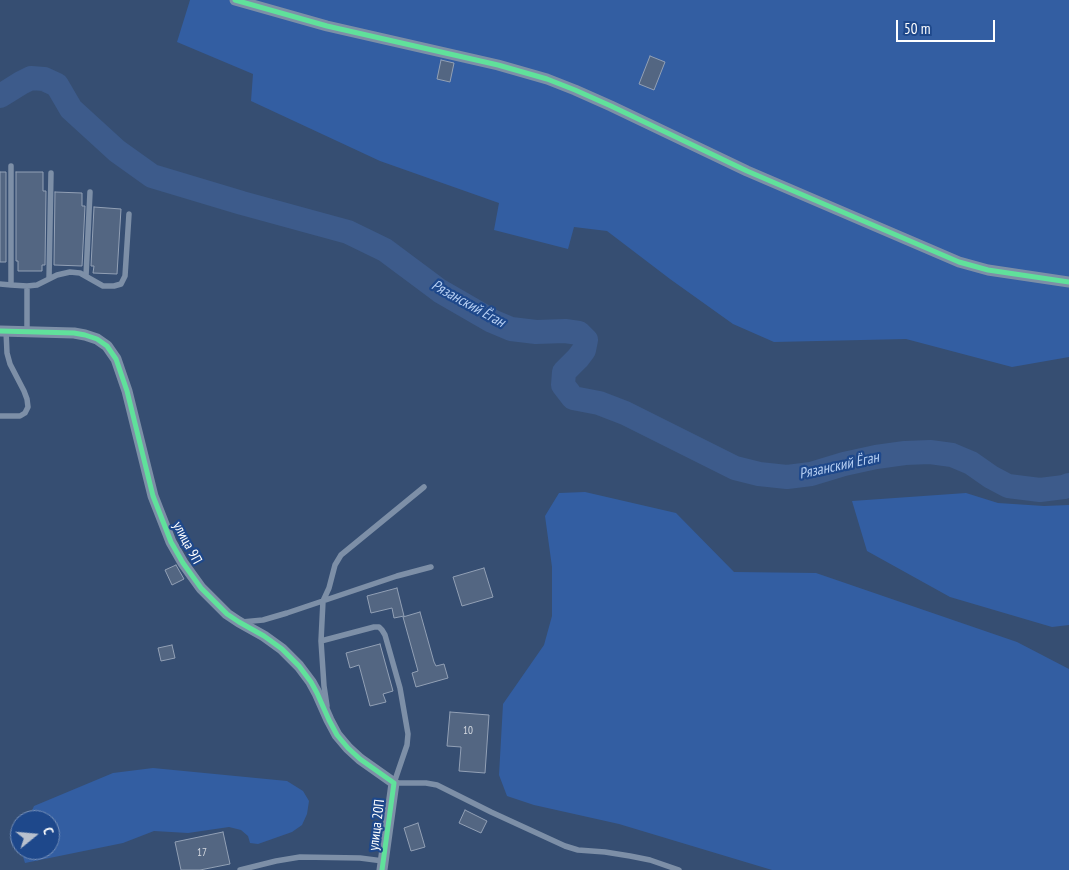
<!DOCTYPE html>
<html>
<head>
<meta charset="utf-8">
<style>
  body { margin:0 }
  #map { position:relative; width:1069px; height:870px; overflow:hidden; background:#364e72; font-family:"PT Sans Narrow",sans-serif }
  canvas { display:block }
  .north { position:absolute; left:10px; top:810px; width:50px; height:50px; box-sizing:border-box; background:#1e488b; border:1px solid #7891b9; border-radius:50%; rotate:73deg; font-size:14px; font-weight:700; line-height:20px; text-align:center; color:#fff }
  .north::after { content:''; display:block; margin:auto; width:18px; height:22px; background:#b9c1ce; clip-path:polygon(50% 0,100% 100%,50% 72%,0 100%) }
  .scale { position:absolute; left:896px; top:20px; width:99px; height:22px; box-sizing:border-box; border:2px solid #fff; border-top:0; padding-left:6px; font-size:15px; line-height:18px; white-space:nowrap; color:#fff; -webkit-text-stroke:4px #1e488b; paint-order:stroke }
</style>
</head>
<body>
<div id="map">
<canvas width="1069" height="870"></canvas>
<div class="north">С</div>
<div class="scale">50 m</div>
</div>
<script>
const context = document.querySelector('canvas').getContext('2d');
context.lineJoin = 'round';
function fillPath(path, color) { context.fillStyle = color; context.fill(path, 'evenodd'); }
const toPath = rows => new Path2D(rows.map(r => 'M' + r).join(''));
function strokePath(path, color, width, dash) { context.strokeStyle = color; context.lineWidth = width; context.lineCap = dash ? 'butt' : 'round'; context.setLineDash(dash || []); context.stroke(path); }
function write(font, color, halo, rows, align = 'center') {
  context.font = font + ' "PT Sans Narrow",sans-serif'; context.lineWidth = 4.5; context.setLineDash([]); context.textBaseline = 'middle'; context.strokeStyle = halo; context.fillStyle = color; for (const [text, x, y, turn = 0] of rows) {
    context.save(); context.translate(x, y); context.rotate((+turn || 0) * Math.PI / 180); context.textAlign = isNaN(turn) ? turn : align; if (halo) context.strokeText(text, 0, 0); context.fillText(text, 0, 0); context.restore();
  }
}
const green = toPath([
  [190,0,1069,0,1069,357,1012,367,906,339,774,342,733,324,670,279,607,231,574,227,568,249,494,230,499,203,380,161,251,101,253,74,177,42],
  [585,492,676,513,734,572,816,573,1017,642,1069,669,1069,870,772,870,619,824,534,805,507,796,499,775,503,704,544,645,552,616,552,567,545,516,559,493],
  [966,493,998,503,1044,506,1069,505,1069,625,1052,627,950,597,867,551,852,501],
  [153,768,287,781,303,791,309,801,307,814,302,825,292,832,258,844,250,843,248,836,241,830,229,827,188,833,154,831,123,843,25,863,21,850,50,850,50,820,28,820,34,806,113,773]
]);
const river = toPath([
  [0,96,21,83,31,78,44,79,57,85,71,109,117,151,152,176,242,203,348,232,385,250,440,291,492,321,511,329,536,332,565,331,579,333,586,340,584,350,578,358,564,372,563,385,573,398,599,403,625,413,735,468,759,474,787,477,811,474,844,464,876,457,905,453,930,452,952,455,971,463,991,477,1008,486,1040,490,1064,487,1069,485]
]);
const building = toPath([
  [650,56,665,62,654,90,639,84,650,56],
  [441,60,454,63,450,82,437,79,441,60],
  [0,172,6,172,6,262,0,262,0,172],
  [16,172,43,172,43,191,46,191,45,265,42,265,42,271,18,271,18,261,16,261,16,172],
  [55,192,82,193,82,206,85,206,82,266,54,265,55,192],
  [94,207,121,209,117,274,93,273,94,266,91,266,94,207],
  [176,565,184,579,172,585,165,570,176,565],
  [484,568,493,597,462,606,453,577,484,568],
  [397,588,404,616,394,618,392,608,371,613,367,596,397,588],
  [420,612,434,662,436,666,444,664,448,678,416,687,412,673,418,671,403,617,420,612],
  [380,644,393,691,383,694,386,702,370,706,359,665,350,668,346,653,380,644],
  [172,645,175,658,161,661,158,648,172,645],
  [450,712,489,715,485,773,459,771,461,747,447,746,450,712],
  [465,810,487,821,481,833,459,823,465,810],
  [418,823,425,847,411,851,404,828,418,823],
  [223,832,230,864,200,870,181,870,175,842,223,832]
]);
const lane = toPath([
  [86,276,90,192],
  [49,279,51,173],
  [0,284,11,285,11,166],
  [11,285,27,286,37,285,57,275,70,272,80,273,103,286,114,286,121,284,125,276,129,214],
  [27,286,27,331],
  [0,416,20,416,25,413,28,407,27,399,24,391,10,364,7,353,6,331],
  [242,622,263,620,287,613,397,576,431,567],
  [321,641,374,627,379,627,382,630,385,635,400,688,408,734,407,745,394,783,426,783,437,785,491,812,565,846,578,850,605,852,630,856,650,860,679,870],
  [327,706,324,686,321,641,323,601,329,588,335,565,341,555,424,487],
  [240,870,276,861,300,857,360,858,383,861]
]);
const street = toPath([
  [235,0,327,26,498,65,547,79,575,90,611,106,747,171,959,262,988,270,1069,282],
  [0,331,74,333,85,335,97,339,107,346,116,359,127,391,153,496,171,542,183,563,201,588,227,614,239,622,264,636,282,649,299,666,311,682,317,693,329,720,337,735,348,748,360,759,394,783,382,870]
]);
const cycleway = toPath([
  [235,0,327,26,498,65,547,79,575,90,611,106,747,171,959,262,988,270,1069,282],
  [0,331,74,333,85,335,97,339,107,346,116,359,127,391,153,496,171,542,183,563,201,588,227,614,239,622,264,636,282,649,299,666,311,682,317,693,329,720,337,735,348,748,360,759,394,783,382,870]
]);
const numberNames = [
  ["10",468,731],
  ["17",202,853]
];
const streetNames = [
  ["улица 9П",187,543,62],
  ["улица 20П",377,825,-83]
];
const waterNames = [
  ["Рязанский Ёган",468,304,29],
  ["Рязанский Ёган",839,466,-12]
];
fillPath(green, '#335ea2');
strokePath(river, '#3d5b8b', 24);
fillPath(building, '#536682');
strokePath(building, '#92a0b5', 1);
strokePath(lane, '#7d8fa7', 5.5);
strokePath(street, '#7d8fa7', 11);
strokePath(cycleway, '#60e19b', 5);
write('11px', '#d4d9e0', null, numberNames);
write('14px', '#fff', '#1e488b', streetNames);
write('italic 15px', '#b6cff3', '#1e488b', waterNames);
</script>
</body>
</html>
